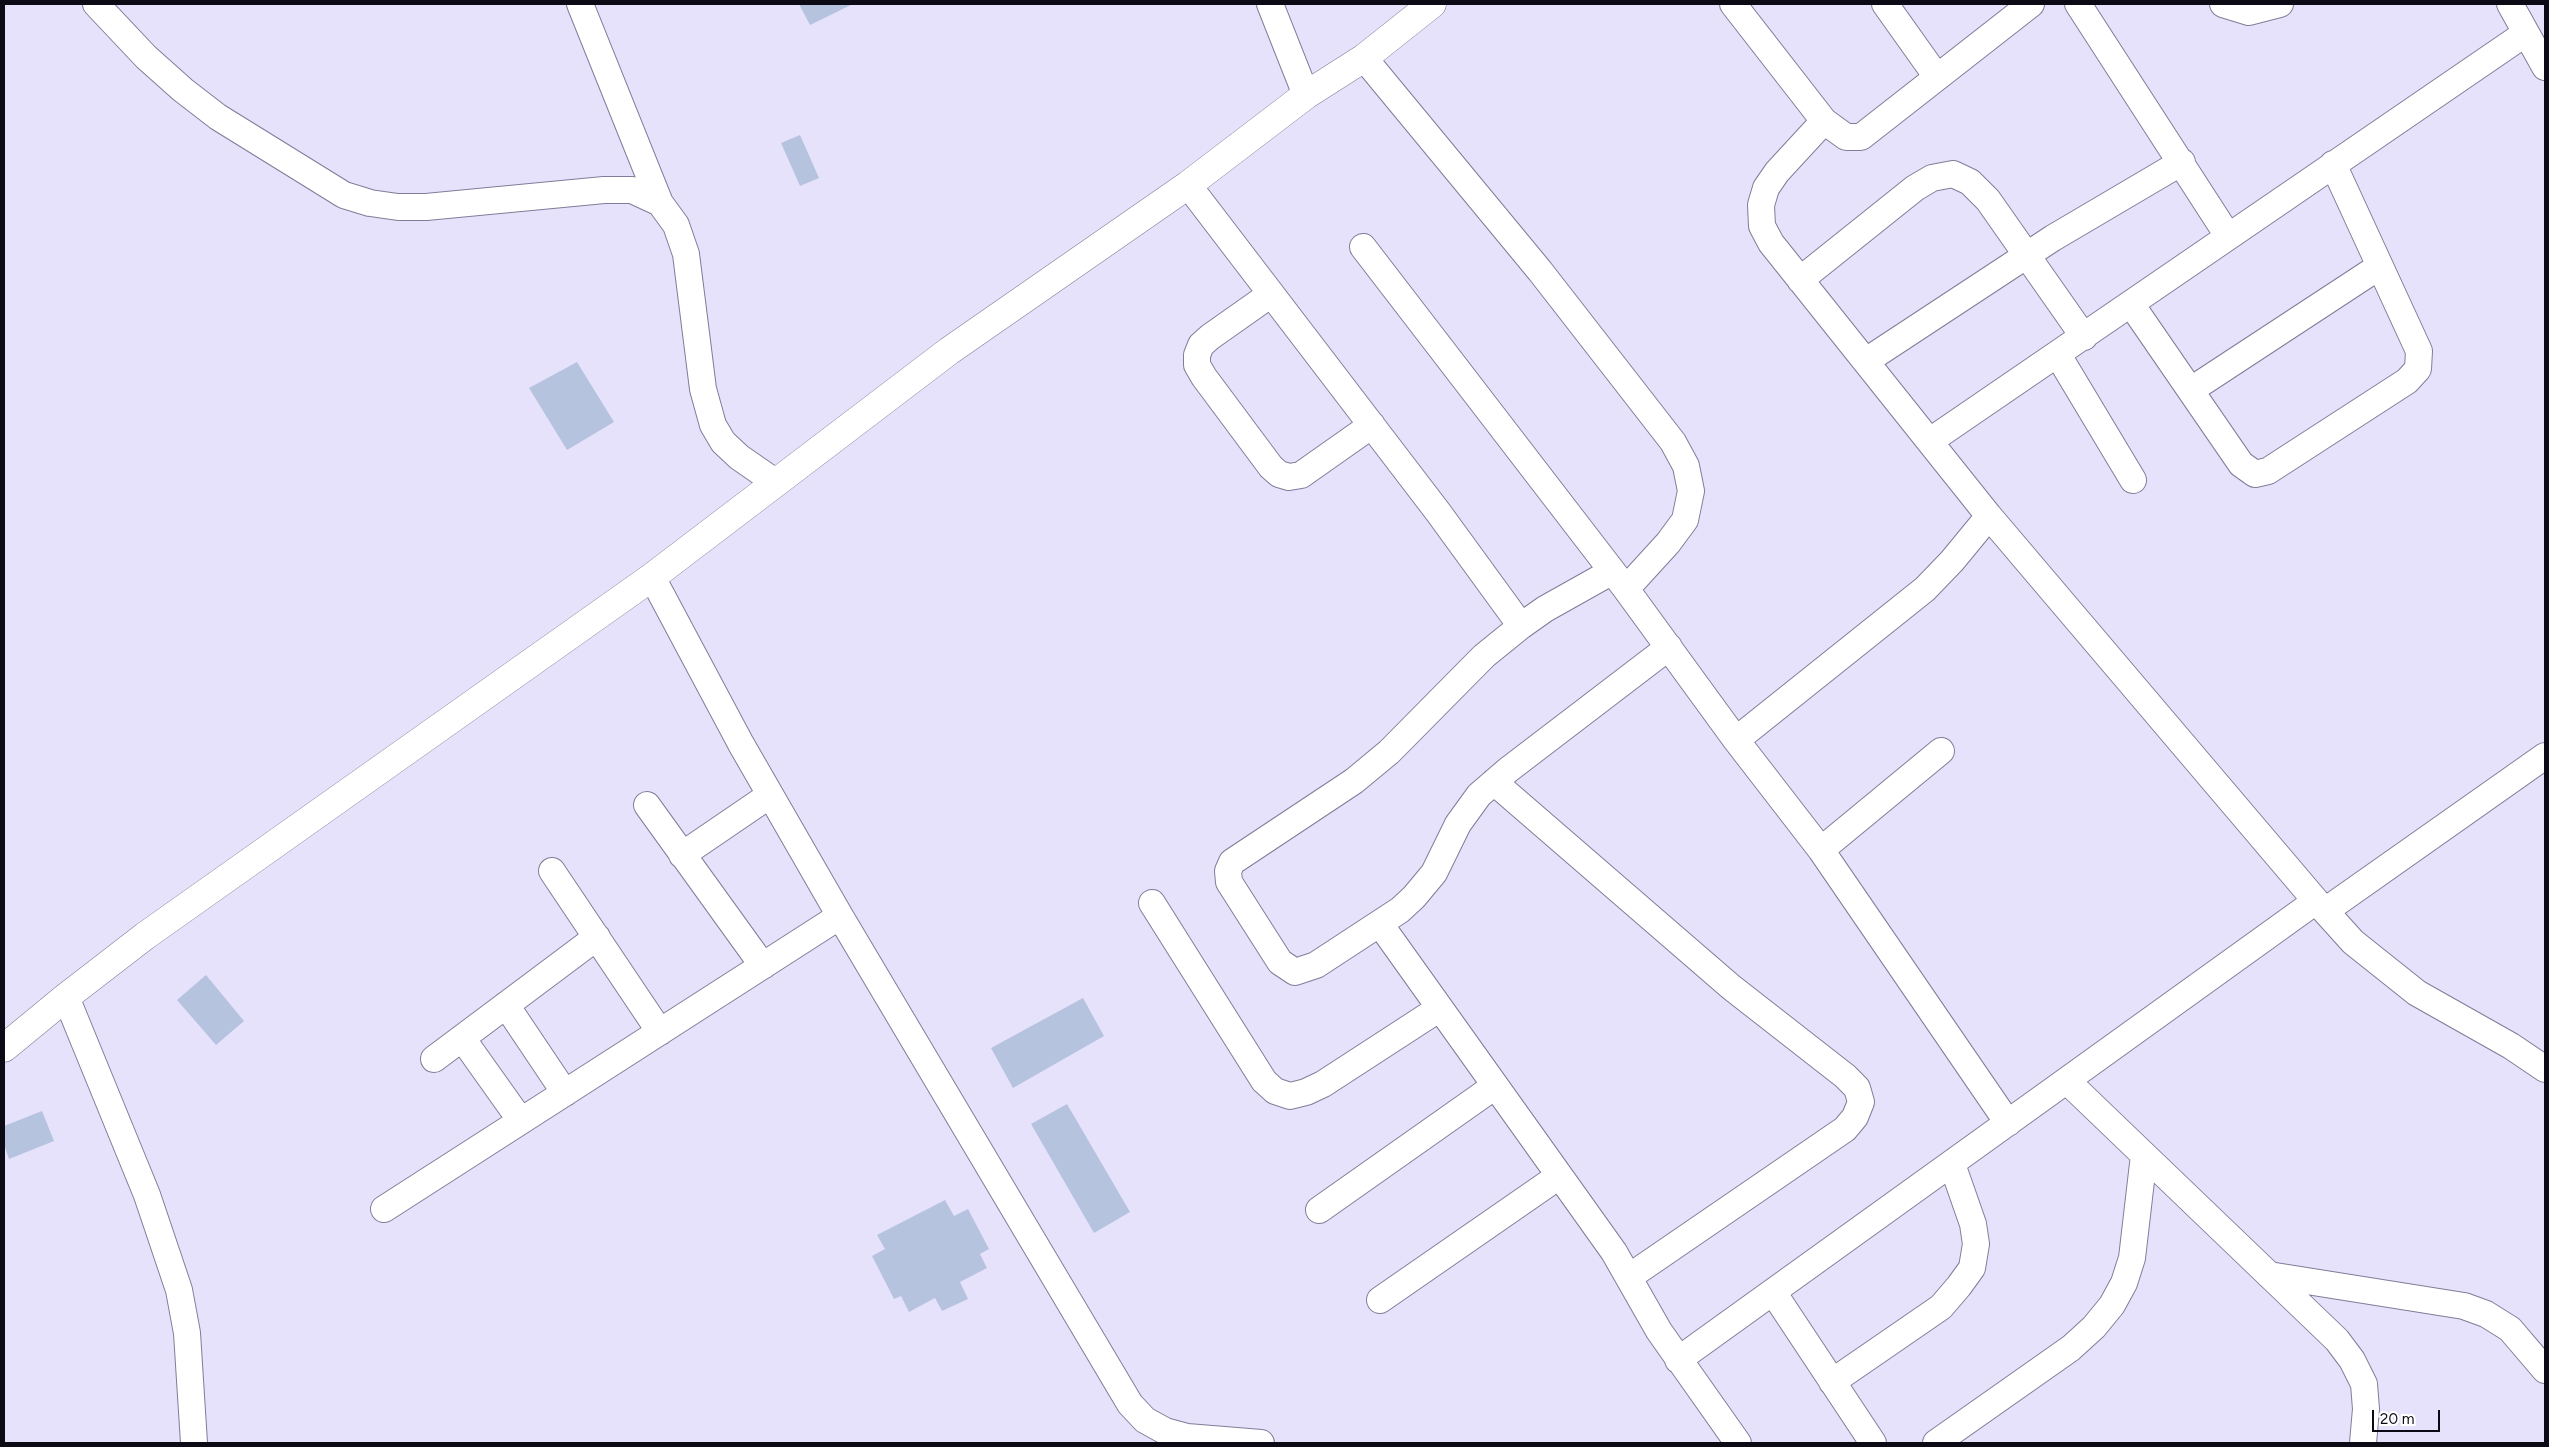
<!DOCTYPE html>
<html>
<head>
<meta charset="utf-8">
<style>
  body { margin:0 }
  #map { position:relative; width:2549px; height:1447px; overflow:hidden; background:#e7e2fb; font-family:Figtree,sans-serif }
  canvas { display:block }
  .frame { position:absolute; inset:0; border:5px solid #0c0a14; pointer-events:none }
  .scale { position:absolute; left:2372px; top:1410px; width:68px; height:22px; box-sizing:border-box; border:2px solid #0c0a14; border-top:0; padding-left:6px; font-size:15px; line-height:18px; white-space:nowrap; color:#0c0a14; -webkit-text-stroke:4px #fff; paint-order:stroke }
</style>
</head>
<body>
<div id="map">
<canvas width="2549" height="1447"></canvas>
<div class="frame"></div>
<div class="scale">20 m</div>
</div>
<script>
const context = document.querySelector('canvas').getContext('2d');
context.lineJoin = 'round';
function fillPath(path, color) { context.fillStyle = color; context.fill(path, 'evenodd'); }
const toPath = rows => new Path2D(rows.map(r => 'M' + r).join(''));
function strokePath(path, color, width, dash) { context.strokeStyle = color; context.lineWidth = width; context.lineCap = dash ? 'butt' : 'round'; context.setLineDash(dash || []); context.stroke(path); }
const building = toPath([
  [799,4,853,4,810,25],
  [800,135,819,178,800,186,781,143],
  [577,362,614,422,567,450,529,388],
  [206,975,244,1021,216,1045,177,1000],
  [1083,998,1104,1036,1013,1088,991,1048],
  [1067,1104,1130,1212,1094,1233,1031,1124],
  [42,1111,54,1141,9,1159,4,1144,4,1126],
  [945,1200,954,1216,968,1209,989,1249,980,1254,987,1268,960,1282,968,1299,942,1311,935,1298,909,1312,901,1296,894,1299,872,1256,885,1249,877,1235]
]);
const street = toPath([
  [96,4,146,57,183,90,218,117,344,195,370,203,398,207,426,207,604,190,632,190,660,203,676,225,686,254,703,389,713,425,723,442,739,457,775,482],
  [580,4,660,203],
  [1270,4,1306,95],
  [1733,4,1824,121,1846,137,1861,137,2031,4],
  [1885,4,1937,77],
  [2078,4,2228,236],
  [2223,4,2249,12,2280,4],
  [2510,4,2545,67],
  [1364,58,1540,271,1673,442,1686,466,1691,491,1685,520,1668,543,1626,589],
  [1824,121,1777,172,1766,188,1761,205,1762,226,1771,243,1989,516,2316,901,2353,942,2417,993,2511,1046,2545,1069],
  [1188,185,1438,512,1521,626],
  [1363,247,1626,589,1736,740,1821,850,2008,1123],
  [1800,280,1915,188,1932,178,1953,174,1970,182,1988,200,2084,337],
  [1271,294,1210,337,1201,345,1197,355,1197,365,1204,377,1271,467,1279,474,1289,477,1301,475,1372,425],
  [2131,304,2241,464,2255,474,2268,471,2407,381,2418,369,2419,351,2333,164],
  [2058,355,2133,480],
  [1866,361,2053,238,2182,162],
  [2191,390,2380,266],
  [1930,441,2526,33],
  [1611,572,1545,609,1521,626,1484,656,1389,752,1354,781,1232,862,1228,871,1229,882,1280,962,1295,972,1316,965,1400,910,1414,897,1434,873,1458,824,1479,795,1508,770,1669,647],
  [652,577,741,744,840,916,1130,1404,1145,1420,1165,1431,1187,1437,1261,1443],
  [1736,740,1925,589,1952,561,1989,516],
  [1494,782,1731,987,1845,1076,1857,1088,1861,1102,1855,1117,1845,1129,1629,1277],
  [647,805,763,966],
  [1821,850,1941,751],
  [682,855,770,795],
  [552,871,660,1032],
  [1152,903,1264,1081,1275,1091,1290,1096,1306,1092,1323,1084,1440,1008],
  [2325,911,2545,756],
  [1380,924,1614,1252,1659,1331,1738,1443],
  [66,997,147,1195,179,1290,187,1333,194,1443],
  [506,1005,565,1093],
  [462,1038,521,1121],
  [434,1059,597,937],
  [2067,1081,2337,1340,2352,1360,2364,1384,2366,1409,2363,1443],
  [384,1209,840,916],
  [1319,1210,1495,1086],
  [2269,1275,2464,1306,2486,1314,2510,1329,2545,1370],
  [1773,1292,1873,1443],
  [1380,1300,1559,1176],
  [1678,1360,2316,901],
  [1832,1382,1941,1307,1959,1286,1972,1268,1976,1244,1973,1224,1952,1164],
  [1936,1443,2071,1348,2094,1327,2112,1305,2124,1283,2132,1258,2144,1155]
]);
const secondary = toPath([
  [4,1048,66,997,145,936,652,577,949,351,1188,185,1306,95,1364,58,1432,4]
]);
fillPath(building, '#b6c3df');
strokePath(street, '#827c98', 28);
strokePath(secondary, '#827c98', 29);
strokePath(street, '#fff', 26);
strokePath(secondary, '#fff', 28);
</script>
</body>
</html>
